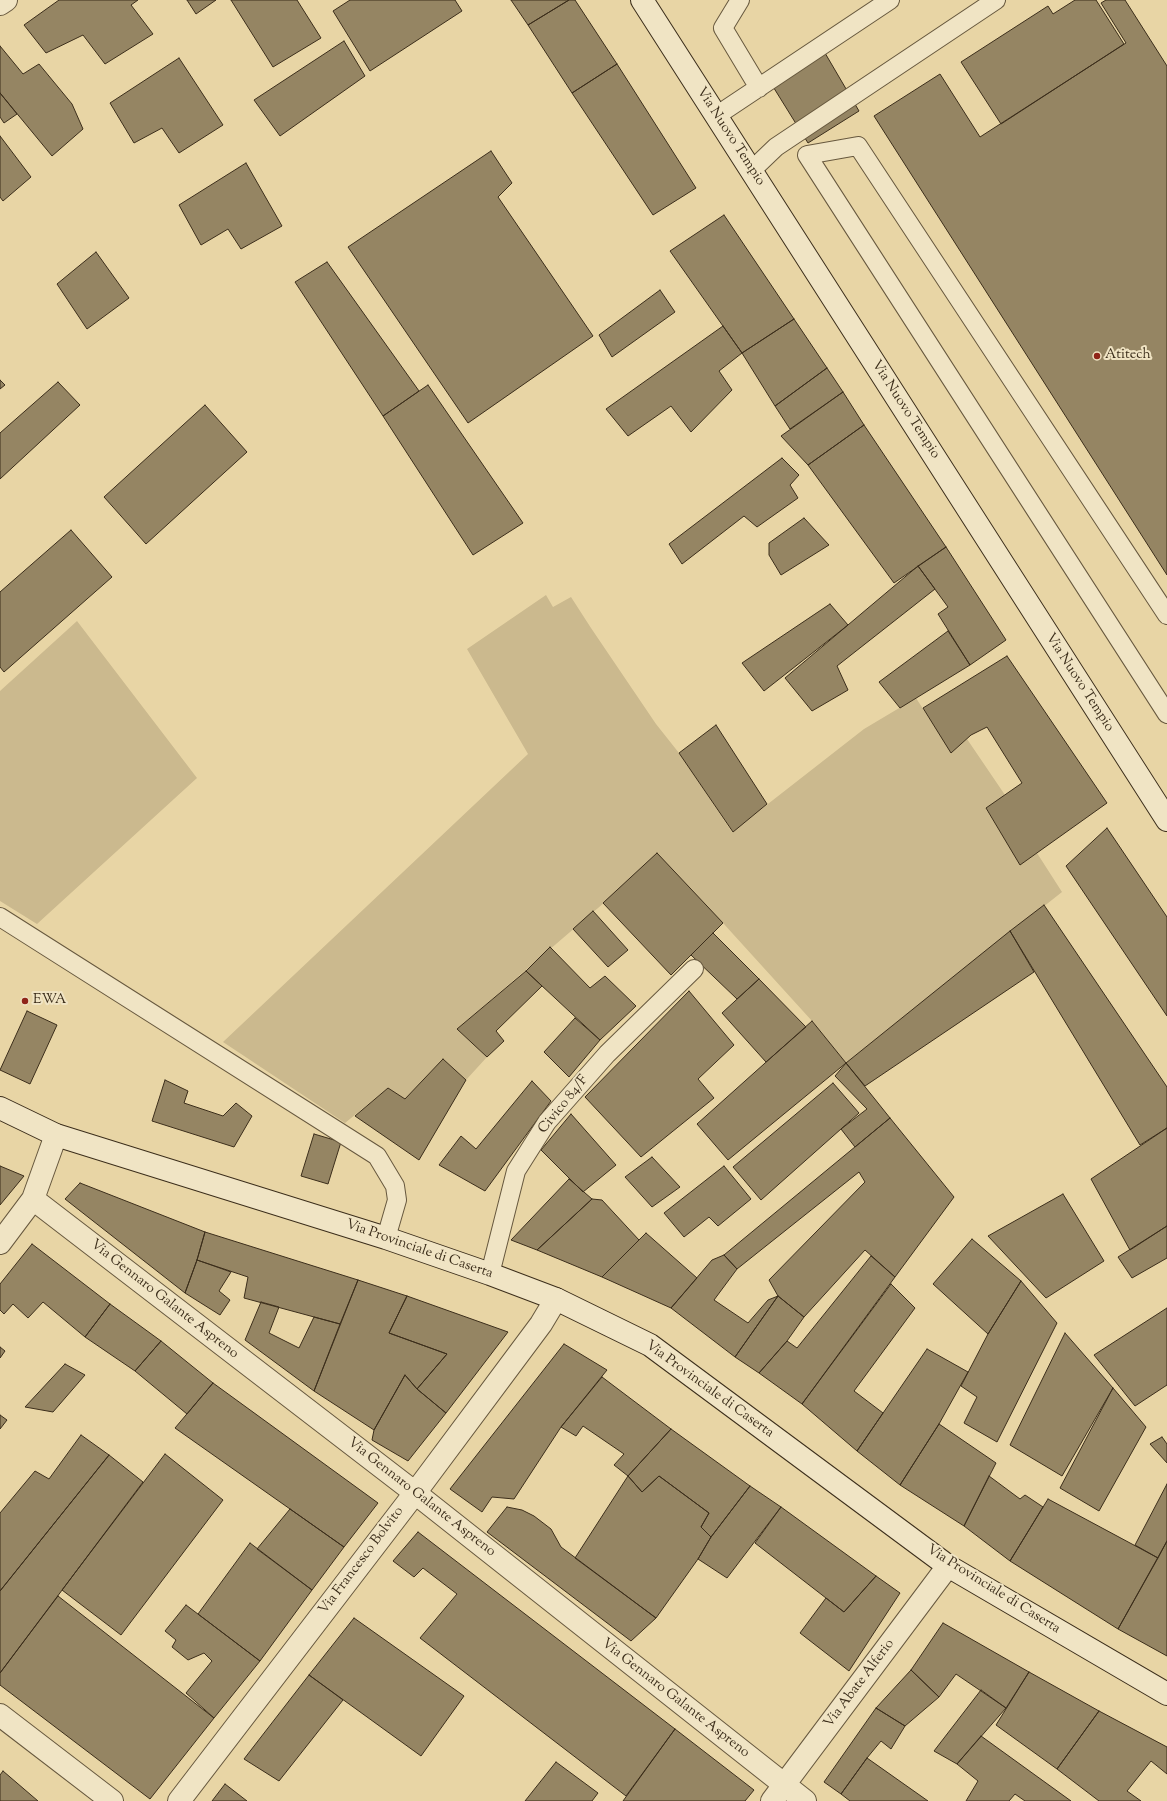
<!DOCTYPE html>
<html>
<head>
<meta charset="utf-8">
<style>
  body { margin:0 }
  canvas { display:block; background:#e8d5a5 }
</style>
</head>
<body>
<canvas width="1167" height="1801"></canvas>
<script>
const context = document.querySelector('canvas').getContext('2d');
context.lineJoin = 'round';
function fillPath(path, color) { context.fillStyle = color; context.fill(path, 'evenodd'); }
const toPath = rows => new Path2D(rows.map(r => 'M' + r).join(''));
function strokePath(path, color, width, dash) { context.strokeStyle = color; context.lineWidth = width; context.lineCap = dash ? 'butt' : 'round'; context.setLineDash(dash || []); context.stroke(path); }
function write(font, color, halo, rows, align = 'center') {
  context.font = font + ' "Sorts Mill Goudy",serif'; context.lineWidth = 4; context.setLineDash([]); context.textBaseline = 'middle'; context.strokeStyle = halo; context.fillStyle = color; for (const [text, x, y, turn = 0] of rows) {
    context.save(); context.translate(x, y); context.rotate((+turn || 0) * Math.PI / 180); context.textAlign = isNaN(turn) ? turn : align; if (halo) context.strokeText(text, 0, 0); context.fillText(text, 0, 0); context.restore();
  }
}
const green = toPath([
  [546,595,553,607,571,597,591,628,656,724,679,753,732,832,864,729,916,698,951,752,967,739,1005,795,986,809,1020,864,1037,853,1062,892,846,1063,812,1021,723,923,605,902,457,1029,487,1057,466,1080,443,1059,405,1099,388,1088,345,1123,223,1042,528,754,467,649],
  [77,621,197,778,37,924,0,901,0,691]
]);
const building = toPath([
  [59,0,138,0,131,5,153,34,105,64,83,35,46,53,24,25,59,0],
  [187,0,216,0,196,14,187,0],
  [231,0,297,0,321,38,273,67,231,0],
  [350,0,455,0,462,11,370,71,333,11,350,0],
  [511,0,569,0,528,25,511,0],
  [569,0,575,0,617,64,572,93,528,25,569,0],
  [1075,0,1096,0,1124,44,1001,124,961,62,1048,6,1053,14,1075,0],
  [1106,0,1125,0,1167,66,1167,575,874,116,940,74,980,137,1126,43,1101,3,1106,0],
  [344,41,365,76,280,136,254,100,344,41],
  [0,46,23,74,39,64,72,104,83,129,52,156,0,93,0,46],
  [825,53,859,111,808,143,772,85,825,53],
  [179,58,223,125,179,153,162,128,134,143,110,103,179,58],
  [617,64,696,188,653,215,572,93,617,64],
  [0,93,17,114,4,123,0,117,0,93],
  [0,136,31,177,3,201,0,197,0,136],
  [491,151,512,183,498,197,593,336,468,423,348,247,491,151],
  [246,163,282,226,241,249,228,229,201,245,179,205,246,163],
  [724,215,794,319,742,353,670,251,724,215],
  [96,252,129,298,87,329,57,284,96,252],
  [327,262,419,391,383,416,295,282,327,262],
  [660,290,675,312,612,357,599,335,660,290],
  [794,319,827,368,775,406,742,353,794,319],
  [723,326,742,353,719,371,732,390,691,432,671,406,628,436,606,409,723,326],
  [827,368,843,392,790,429,775,406,827,368],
  [0,380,5,385,0,389,0,380],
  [58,382,80,405,0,479,0,433,58,382],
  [428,385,523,523,473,555,383,416,428,385],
  [843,392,864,425,808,465,781,436,843,392],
  [205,405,247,452,146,544,104,497,205,405],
  [864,425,946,547,894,583,808,465,864,425],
  [782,458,799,475,790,485,798,498,757,527,744,516,682,564,669,544,782,458],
  [804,518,829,545,781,575,769,555,769,543,804,518],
  [71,530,112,577,4,672,0,667,0,592,71,530],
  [946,547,1006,640,970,665,938,614,948,607,918,566,946,547],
  [918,566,935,589,837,666,848,690,812,711,785,678,918,566],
  [830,604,848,625,764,691,742,663,830,604],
  [948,631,970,665,900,708,879,682,948,631],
  [1007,656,1107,803,1020,865,986,808,1022,783,987,727,971,735,951,753,923,708,1007,656],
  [716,725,767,804,733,832,679,753,716,725],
  [1107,828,1167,917,1167,1016,1066,866,1107,828],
  [657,853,723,923,671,975,603,903,657,853],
  [1044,905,1167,1087,1167,1128,1140,1145,1010,931,1044,905],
  [593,911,628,950,608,967,573,929,593,911],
  [1010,931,1034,972,865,1086,846,1063,1010,931],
  [713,933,759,979,737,999,691,955,713,933],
  [550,947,590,988,605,976,636,1006,600,1040,526,971,550,947],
  [526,971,542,986,496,1031,504,1041,487,1057,457,1029,526,971],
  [759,979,806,1027,766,1062,722,1013,759,979],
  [689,991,734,1045,698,1079,714,1098,641,1157,585,1097,689,991],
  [27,1011,57,1025,30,1084,0,1070,27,1011],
  [575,1018,600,1040,569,1077,544,1052,575,1018],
  [812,1021,846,1063,728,1160,697,1124,812,1021],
  [443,1059,466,1080,419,1160,355,1116,388,1088,405,1099,443,1059],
  [846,1063,890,1118,855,1147,841,1129,867,1109,835,1076,846,1063],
  [165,1080,188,1091,184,1103,223,1116,236,1103,252,1116,234,1147,152,1121,165,1080],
  [532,1081,551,1101,485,1191,439,1165,461,1136,476,1149,532,1081],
  [833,1083,859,1113,761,1200,733,1167,833,1083],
  [571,1114,616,1165,583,1192,541,1150,571,1114],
  [890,1118,954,1197,895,1277,865,1250,804,1317,778,1296,769,1280,865,1182,859,1172,737,1269,724,1255,890,1118],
  [1167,1128,1167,1226,1130,1250,1091,1179,1167,1128],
  [314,1134,341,1142,328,1184,301,1176,314,1134],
  [652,1157,680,1187,652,1207,625,1177,652,1157],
  [0,1166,24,1176,0,1205,0,1166],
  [724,1166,751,1199,718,1226,709,1217,684,1237,664,1213,724,1166],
  [569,1179,592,1199,537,1250,511,1240,569,1179],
  [80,1183,205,1232,197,1260,185,1293,65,1199,80,1183],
  [1063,1194,1104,1261,1046,1298,988,1236,1063,1194],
  [592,1199,602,1200,639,1240,602,1277,537,1250,592,1199],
  [1167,1226,1167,1258,1132,1278,1118,1257,1167,1226],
  [205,1232,358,1280,340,1324,244,1298,248,1277,197,1260,205,1232],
  [646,1233,697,1278,671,1308,602,1277,646,1233],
  [972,1239,1021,1281,988,1334,933,1284,972,1239],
  [32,1244,110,1304,85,1337,43,1302,28,1318,13,1304,4,1314,0,1310,0,1284,32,1244],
  [724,1255,737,1269,714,1300,748,1323,768,1300,778,1296,735,1357,671,1308,712,1260,724,1255],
  [871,1256,895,1277,802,1404,759,1373,787,1341,797,1348,871,1256],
  [197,1260,231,1272,219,1291,230,1300,220,1315,185,1293,197,1260],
  [358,1280,407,1296,389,1333,447,1354,417,1389,405,1375,374,1430,314,1391,358,1280],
  [1021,1281,1057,1323,997,1442,964,1423,977,1397,961,1386,988,1334,1021,1281],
  [891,1284,915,1308,854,1391,883,1413,857,1451,802,1404,891,1284],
  [407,1296,508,1332,446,1413,417,1389,447,1354,389,1333,407,1296],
  [778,1296,804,1317,787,1341,759,1373,735,1357,778,1296],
  [261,1302,279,1307,269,1333,299,1348,314,1317,340,1324,314,1391,245,1340,261,1302],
  [110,1304,161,1341,135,1371,85,1337,110,1304],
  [1167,1308,1167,1385,1135,1406,1094,1355,1167,1308],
  [1065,1333,1113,1388,1062,1476,1010,1445,1065,1333],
  [161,1341,213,1383,187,1414,135,1371,161,1341],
  [564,1344,607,1370,561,1427,514,1499,492,1497,482,1512,450,1489,564,1344],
  [0,1347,5,1351,0,1358,0,1347],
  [927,1349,968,1372,939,1424,900,1485,857,1451,927,1349],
  [65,1364,85,1375,53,1412,25,1407,65,1364],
  [405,1375,417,1389,446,1413,408,1461,372,1440,374,1430,405,1375],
  [602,1377,671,1429,628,1476,614,1465,624,1454,583,1426,576,1436,561,1427,602,1377],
  [213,1383,378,1503,344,1547,175,1428,213,1383],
  [1113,1388,1146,1427,1099,1511,1060,1488,1113,1388],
  [0,1415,7,1420,0,1429,0,1415],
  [939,1424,996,1463,964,1526,900,1485,939,1424],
  [671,1429,750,1486,711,1537,701,1527,709,1513,659,1476,642,1492,628,1476,671,1429],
  [81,1435,109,1455,0,1591,0,1513,35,1471,49,1479,81,1435],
  [1162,1437,1167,1444,1167,1463,1150,1444,1162,1437],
  [165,1454,223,1500,121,1635,62,1590,165,1454],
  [109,1455,143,1482,0,1673,0,1591,109,1455],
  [628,1476,642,1492,659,1476,709,1513,701,1527,711,1537,698,1559,656,1618,575,1558,628,1476],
  [989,1476,1020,1499,1025,1495,1043,1507,1010,1561,964,1526,989,1476],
  [1167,1484,1167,1541,1158,1558,1135,1545,1167,1484],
  [750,1486,781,1507,727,1578,698,1559,711,1537,750,1486],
  [1048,1499,1158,1558,1118,1629,1010,1561,1048,1499],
  [507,1507,522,1510,534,1516,551,1529,561,1547,656,1618,631,1641,487,1532,507,1507],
  [781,1507,876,1576,844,1612,755,1543,781,1507],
  [290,1509,344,1547,312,1590,257,1549,290,1509],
  [418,1532,675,1729,626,1796,420,1638,457,1594,423,1568,414,1577,393,1561,418,1532],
  [1167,1541,1167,1656,1118,1629,1167,1541],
  [250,1543,312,1590,260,1661,198,1614,250,1543],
  [876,1576,900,1593,849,1671,800,1633,826,1598,844,1612,876,1576],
  [58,1596,214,1718,150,1799,0,1685,0,1673,58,1596],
  [186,1605,260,1661,214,1718,186,1693,212,1661,204,1653,188,1660,172,1647,176,1640,165,1631,186,1605],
  [354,1618,464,1696,421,1756,309,1675,354,1618],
  [943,1623,1029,1672,1006,1708,956,1674,939,1697,911,1670,943,1623],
  [911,1670,939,1697,905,1726,876,1708,911,1670],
  [1029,1672,1099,1711,1057,1769,996,1725,1029,1672],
  [309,1675,343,1700,279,1781,244,1759,309,1675],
  [981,1690,1006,1708,957,1764,934,1751,981,1690],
  [876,1708,905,1726,891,1749,881,1741,867,1758,841,1794,824,1782,876,1708],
  [1099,1711,1167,1747,1167,1774,1151,1761,1127,1791,1141,1801,1099,1801,1057,1769,1099,1711],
  [675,1729,754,1790,745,1801,623,1801,675,1729],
  [981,1736,1071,1801,1025,1801,1015,1794,1009,1801,966,1801,978,1781,957,1764,981,1736],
  [867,1758,928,1801,850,1801,841,1794,867,1758],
  [556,1762,598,1793,592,1801,525,1801,556,1762],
  [3,1771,38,1801,0,1801,0,1775,3,1771],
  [225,1784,247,1801,212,1801,225,1784]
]);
const lane = toPath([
  [740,0,723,28,759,88],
  [716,116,890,0],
  [752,170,776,147,996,0],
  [1167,615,858,146,807,155,1167,714],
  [0,917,377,1156,395,1186,397,1200,386,1238],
  [490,1274,516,1171,547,1122,607,1054,694,969]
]);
const street = toPath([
  [0,4,6,0],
  [33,1199,405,1485,805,1801],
  [0,1243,33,1199,56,1135],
  [0,1715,112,1801],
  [179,1801,415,1493,541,1324,556,1299],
  [772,1801,948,1566]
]);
const secondary = toPath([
  [642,0,1167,820],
  [0,1108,56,1135,386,1238,490,1274,556,1299,650,1345,948,1566,1167,1694]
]);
const markers = [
  [1097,356,4,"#8f2418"],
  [25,1001,4,"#8f2418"]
];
const streetNames = [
  ["Via Nuovo Tempio",730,137,57],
  ["Via Nuovo Tempio",905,410,57],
  ["Via Nuovo Tempio",1079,683,57],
  ["Civico 84/F",564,1105,-51],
  ["Via Provinciale di Caserta",419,1250,19],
  ["Via Gennaro Galante Aspreno",164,1300,38],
  ["Via Provinciale di Caserta",709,1390,36],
  ["Via Gennaro Galante Aspreno",421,1498,38],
  ["Via Francesco Bolvito",362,1561,-53],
  ["Via Provinciale di Caserta",993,1590,32],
  ["Via Abate Alferio",860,1684,-53],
  ["Via Gennaro Galante Aspreno",675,1699,38]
];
const poiNames = [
  ["Atitech",1105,356],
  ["EWA",33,1001]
];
fillPath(green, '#cbb98e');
fillPath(building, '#958563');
strokePath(building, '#3c2e1b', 1);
strokePath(lane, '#67583e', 20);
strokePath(street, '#67583e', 24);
strokePath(secondary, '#3c2e1b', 24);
strokePath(lane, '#f0e4c4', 18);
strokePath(street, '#f0e4c4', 22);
strokePath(secondary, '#f0e4c4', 22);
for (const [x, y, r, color] of markers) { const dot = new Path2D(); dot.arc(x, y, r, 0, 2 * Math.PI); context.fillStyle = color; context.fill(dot); strokePath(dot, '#f0e4c4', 1.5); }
write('14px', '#3c2e1b', '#f0e4c4', streetNames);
write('14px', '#3c2e1b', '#f0e4c4', poiNames, 'left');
</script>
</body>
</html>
